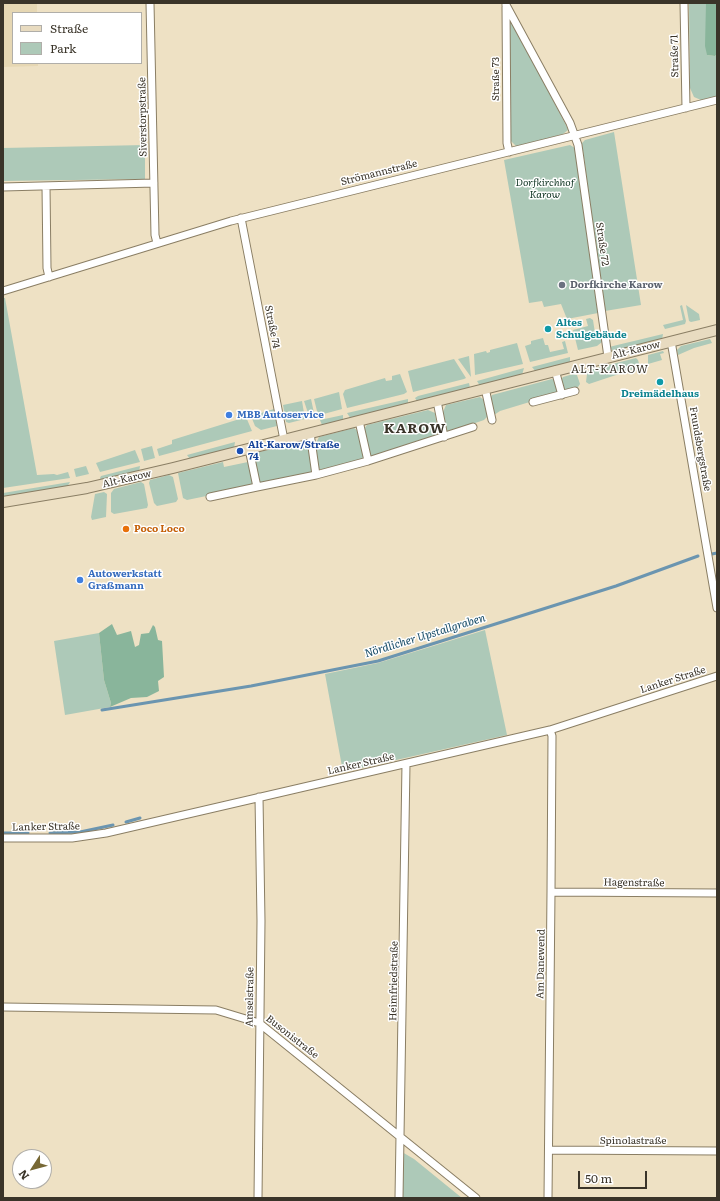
<!DOCTYPE html>
<html>
<head>
<meta charset="utf-8">
<style>
  body { margin:0 }
  #map { position:relative; width:720px; height:1201px; overflow:hidden; background:#eee1c4; font-family:Literata,serif }
  canvas { display:block }
  .frame { position:absolute; inset:0; border:4px solid #3a3429; pointer-events:none }
  .legend { position:absolute; left:12px; top:12px; width:130px; height:52px; box-sizing:border-box; background:#fff; border:1px solid #b0aea9; margin:0; padding:5px 7px; list-style:none; font-size:12px; color:#3a3429 }
  .legend li { display:flex; align-items:center; gap:8px; height:20px }
  .legend b { width:20px; border:1px solid #b0aea9 }
  .north { position:absolute; left:12px; top:1149px; width:40px; height:40px; box-sizing:border-box; background:#fff; border:1px solid #b0aea9; border-radius:50%; rotate:234deg; font-size:11px; font-weight:700; line-height:16px; text-align:center; color:#3a3429 }
  .north::after { content:''; display:block; margin:auto; width:14px; height:18px; background:#776835; clip-path:polygon(50% 0,100% 100%,50% 72%,0 100%) }
  .scale { position:absolute; left:578px; top:1171px; width:69px; height:18px; box-sizing:border-box; border:2px solid #3a3429; border-top:0; padding-left:5px; font-size:12px; line-height:14px; white-space:nowrap; color:#3a3429; -webkit-text-stroke:3px #fff; paint-order:stroke }
</style>
</head>
<body>
<div id="map">
<canvas width="720" height="1201"></canvas>
<div class="frame"></div>
<ul class="legend">
<li><b style="height:5px;background:#e8dbc0"></b>Straße</li>
<li><b style="height:11px;background:#adc9b8"></b>Park</li>
</ul>
<div class="north">N</div>
<div class="scale">50 m</div>
</div>
<script>
const context = document.querySelector('canvas').getContext('2d');
context.lineJoin = 'round';
function fillPath(path, color) { context.fillStyle = color; context.fill(path, 'evenodd'); }
const toPath = rows => new Path2D(rows.map(r => 'M' + r).join(''));
function strokePath(path, color, width, dash) { context.strokeStyle = color; context.lineWidth = width; context.lineCap = dash ? 'butt' : 'round'; context.setLineDash(dash || []); context.stroke(path); }
function write(font, color, halo, rows, align = 'center') {
  context.font = font + ' Literata,serif'; context.lineWidth = 3; context.setLineDash([]); context.textBaseline = 'middle'; context.strokeStyle = halo; context.fillStyle = color; for (const [text, x, y, turn = 0] of rows) {
    context.save(); context.translate(x, y); context.rotate((+turn || 0) * Math.PI / 180); context.textAlign = isNaN(turn) ? turn : align; if (halo) context.strokeText(text, 0, 0); context.fillText(text, 0, 0); context.restore();
  }
}
const built = toPath([
  [3,3,37,3,37,13,13,13,13,63,38,63,38,66,3,67]
]);
const green = toPath([
  [689,3,706,3,707,55,715,56,717,54,717,96,701,100,694,97,690,88],
  [510,22,512,22,567,127,568,130,563,134,520,146,516,146,510,140],
  [614,132,641,305,605,311,582,143,585,140],
  [145,145,145,179,3,181,3,148],
  [570,145,575,148,598,313,567,319,561,304,544,307,542,301,529,303,504,160],
  [3,298,5,298,37,475,54,474,57,475,68,472,70,478,3,488],
  [682,305,686,321,685,324,665,329,663,325,683,320,680,306],
  [686,305,699,314,700,320,691,322,689,321],
  [590,318,593,320,595,333,601,333,602,342,597,346,578,350,573,330,588,326,586,319],
  [663,334,662,340,613,351,609,347],
  [543,338,545,345,548,345,550,352,564,349,562,342,565,341,568,353,530,362,525,346,531,344,531,341],
  [710,339,712,343,694,348,678,355,677,350,681,346],
  [517,343,523,364,475,375,474,354,486,351,487,353,490,352,490,350],
  [663,351,664,353,660,354,662,360,648,364,648,355],
  [469,356,471,377,458,359],
  [570,357,570,363,536,372,532,367],
  [636,358,638,360,640,367,589,384,586,382,587,374,589,370],
  [454,359,466,378,464,379,413,392,408,371],
  [524,368,522,375,480,386,477,381],
  [400,374,407,392,404,394,347,408,343,394,345,390,385,378,386,381,392,380,392,376],
  [573,374,577,375,580,384,578,387,563,391,560,381,563,377],
  [552,379,556,381,559,390,556,394,500,411,494,415,490,399,492,395],
  [469,383,470,388,417,401,415,398,418,396],
  [339,392,342,409,320,415,317,411,314,399],
  [480,397,484,400,488,416,484,420,449,432,445,429,443,412,446,405],
  [311,399,314,413,310,416,308,413,304,401],
  [408,399,408,404,351,419,347,413],
  [302,401,305,419,289,423,286,422,283,405],
  [274,409,277,426,261,430,255,426,251,416],
  [428,410,435,413,438,432,435,437,374,457,369,454,364,429,367,425],
  [343,415,343,420,322,425,320,420],
  [246,417,252,431,159,456,157,449,172,444,172,440],
  [354,428,358,431,364,456,362,459,323,471,317,467,314,447,319,437],
  [306,441,310,448,312,470,310,474,263,483,259,482,254,457,255,453],
  [235,442,234,448,190,459,187,455],
  [152,446,155,458,144,461,141,449],
  [135,450,140,462,100,472,96,463],
  [223,462,224,467,248,462,253,483,250,487,187,500,183,498,178,473],
  [86,466,89,474,76,477,74,469],
  [140,466,139,472,101,480,100,478,101,476],
  [169,475,173,477,178,499,176,502,157,506,154,503,149,483,150,480],
  [70,482,67,487,3,498,3,493],
  [141,482,144,484,148,505,147,508,114,514,111,512,111,493,114,489],
  [104,492,107,494,106,517,92,520,91,517,95,494],
  [485,630,507,735,343,772,325,674,378,663],
  [99,633,104,680,111,703,110,707,65,715,54,641],
  [402,1152,414,1159,462,1198,402,1198]
]);
const forest = toPath([
  [706,3,717,3,717,54,715,56,707,55,705,46],
  [112,624,117,635,131,631,135,647,139,645,141,634,149,633,153,625,155,627,158,640,162,641,164,677,158,681,159,691,147,697,131,698,110,707,111,703,104,680,99,633]
]);
const stream = toPath([
  [712,554,717,553],
  [102,710,251,686,378,661,616,586,698,556],
  [126,822,140,818],
  [3,833,28,833],
  [50,833,80,832,113,825]
]);
const street = toPath([
  [150,3,155,235,157,243],
  [684,3,686,108],
  [506,5,570,123,578,145,608,357],
  [506,7,507,143,509,152],
  [46,186,47,268,49,277],
  [3,187,154,183],
  [241,218,284,440],
  [3,291,231,221,717,100],
  [671,341,717,608],
  [555,370,562,395],
  [485,388,492,420],
  [437,401,444,437],
  [533,402,575,391],
  [359,421,368,461],
  [310,433,316,475],
  [257,487,316,475,368,461,473,427],
  [210,497,257,487,249,449],
  [3,838,72,838,106,833,550,730,717,676],
  [551,892,717,893],
  [3,1007,216,1010,259,1023,476,1198],
  [549,1150,717,1151],
  [258,1198,261,921,259,797],
  [399,1198,406,764],
  [548,1198,551,892,552,736,550,730]
]);
const secondary = toPath([
  [3,502,87,488,173,468,717,330]
]);
const markers = [
  [562,285,4,"#6b7280"],
  [548,329,4,"#0f9aa8"],
  [660,382,4,"#0f9aa8"],
  [229,415,4,"#3f7fe0"],
  [240,451,4,"#1a4fb4"],
  [126,529,4,"#e8710a"],
  [80,580,4,"#3f7fe0"]
];
const streetNames = [
  ["Straße 71",675,56,-91],
  ["Straße 73",496,79,-90],
  ["Siverstorpstraße",143,117,-91],
  ["Strömannstraße",379,173,-14],
  ["Straße 72",602,244,82],
  ["Straße 74",272,327,79],
  ["Alt-Karow",636,350,-14],
  ["Frundsbergstraße",700,449,80],
  ["Alt-Karow",127,479,-13],
  ["Lanker Straße",673,680,-18],
  ["Lanker Straße",361,764,-13],
  ["Lanker Straße",46,827,-1],
  ["Hagenstraße",634,883,1],
  ["Am Danewend",541,964,-89],
  ["Heimfriedstraße",394,981,-89],
  ["Amselstraße",250,997,-89],
  ["Busonistraße",292,1037,38],
  ["Spinolastraße",633,1141]
];
const parkNames = [
  ["Dorfkirchhof",545,183],
  ["Karow",545,195]
];
const worshipNames = [
  ["Dorfkirche Karow",570,285]
];
const cultureNames = [
  ["Altes",556,323],
  ["Schulgebäude",556,335],
  ["Dreimädelhaus",660,394,"center"]
];
const shopNames = [
  ["MBB Autoservice",237,415],
  ["Autowerkstatt",88,574],
  ["Graßmann",88,586]
];
const transitNames = [
  ["Alt-Karow/Straße",248,445],
  ["74",248,457]
];
const foodNames = [
  ["Poco Loco",134,529]
];
const neighbourhoodNames = [
  ["ALT-KAROW",610,370]
];
const waterNames = [
  ["Nördlicher Upstallgraben",425,636,-17]
];
const districtNames = [
  ["KAROW",415,429]
];
fillPath(built, '#e6d7b3');
fillPath(green, '#adc9b8');
fillPath(forest, '#89b59b');
strokePath(stream, '#6b95b0', 3);
strokePath(street, '#8a7e64', 9);
strokePath(secondary, '#8a7e64', 12);
strokePath(street, '#fff', 7);
strokePath(secondary, '#e8dbc0', 10);
for (const [x, y, r, color] of markers) { const dot = new Path2D(); dot.arc(x, y, r, 0, 2 * Math.PI); context.fillStyle = color; context.fill(dot); strokePath(dot, '#fff', 1.5); }
write('10px', '#3a3429', '#fff', streetNames);
write('italic 10px', '#0f3422', '#fff', parkNames);
write('bold 10px', '#5b616d', '#fff', worshipNames, 'left');
write('bold 10px', '#0d838f', '#fff', cultureNames, 'left');
write('bold 10px', '#366cbe', '#fff', shopNames, 'left');
write('bold 10px', '#164399', '#fff', transitNames, 'left');
write('bold 10px', '#c56008', '#fff', foodNames, 'left');
context.letterSpacing = '1px';
write('11px', '#3a3429', '#fff', neighbourhoodNames);
context.letterSpacing = '0px';
write('italic 11px', '#164b67', '#fff', waterNames);
context.letterSpacing = '1px';
write('bold 14px', '#3a3429', '#fff', districtNames);
context.letterSpacing = '0px';
</script>
</body>
</html>
